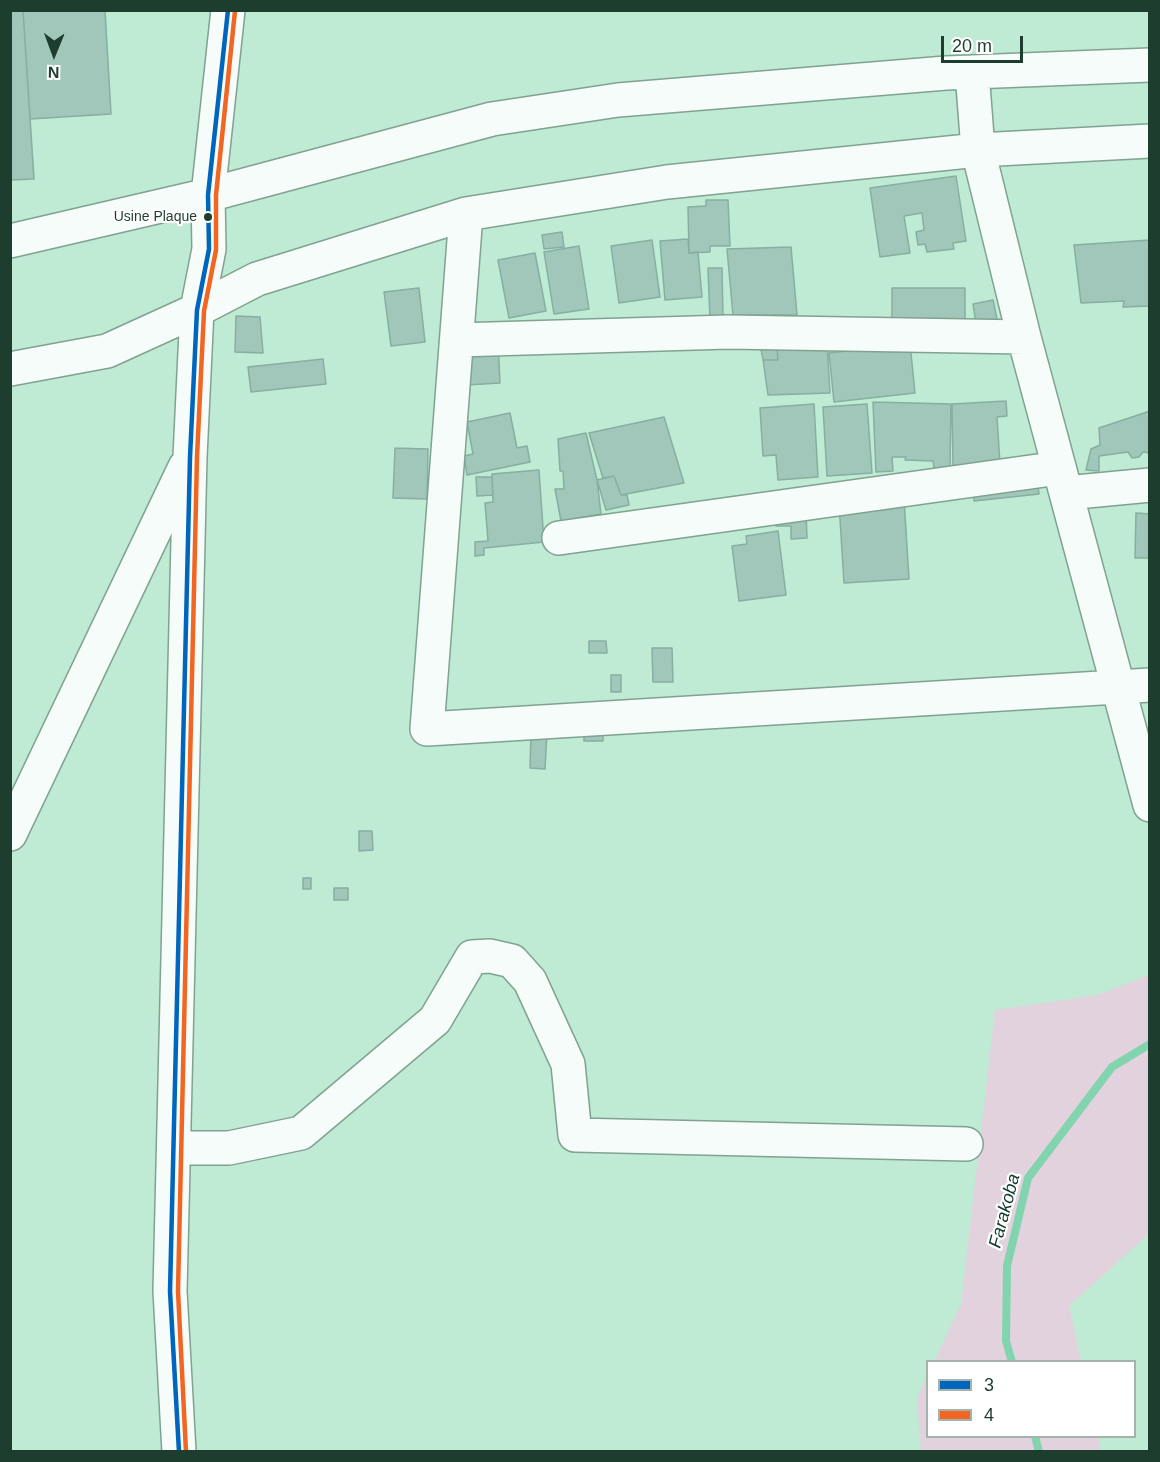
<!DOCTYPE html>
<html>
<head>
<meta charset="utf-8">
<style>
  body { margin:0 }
  #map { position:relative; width:1160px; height:1462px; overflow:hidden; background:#bfead4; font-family:Arial,sans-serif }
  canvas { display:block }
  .frame { position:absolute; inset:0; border:12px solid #1d3d2e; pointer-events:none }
  .legend { position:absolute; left:926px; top:1360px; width:210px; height:78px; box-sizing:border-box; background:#fff; border:2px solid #a5b1ab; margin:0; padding:8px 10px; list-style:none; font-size:18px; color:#1d3d2e }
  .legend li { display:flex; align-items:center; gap:12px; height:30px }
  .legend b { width:30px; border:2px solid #a5b1ab }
  .north { position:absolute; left:24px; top:24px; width:60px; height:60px; -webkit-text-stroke:4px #fff; paint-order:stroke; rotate:181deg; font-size:16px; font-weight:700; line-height:24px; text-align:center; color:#1d3d2e }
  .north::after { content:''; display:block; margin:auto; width:21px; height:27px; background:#1d3d2e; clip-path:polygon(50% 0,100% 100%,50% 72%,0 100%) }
  .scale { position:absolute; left:941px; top:36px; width:82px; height:27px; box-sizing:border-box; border:3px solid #1d3d2e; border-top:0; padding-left:8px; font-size:18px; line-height:21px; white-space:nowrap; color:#1d3d2e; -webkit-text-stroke:4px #fff; paint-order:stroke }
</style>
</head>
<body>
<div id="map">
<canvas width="1160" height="1462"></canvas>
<div class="frame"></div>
<ul class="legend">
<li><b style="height:8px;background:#0065bd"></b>3</li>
<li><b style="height:8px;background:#f26522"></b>4</li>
</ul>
<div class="north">N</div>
<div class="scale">20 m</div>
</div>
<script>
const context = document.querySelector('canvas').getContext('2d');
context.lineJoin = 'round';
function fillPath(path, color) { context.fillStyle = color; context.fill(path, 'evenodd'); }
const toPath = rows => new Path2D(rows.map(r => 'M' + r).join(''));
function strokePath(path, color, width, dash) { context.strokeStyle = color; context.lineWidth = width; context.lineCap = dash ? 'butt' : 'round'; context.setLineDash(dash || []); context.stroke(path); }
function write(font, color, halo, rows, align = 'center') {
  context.font = font + ' Arial,sans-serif'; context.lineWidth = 4.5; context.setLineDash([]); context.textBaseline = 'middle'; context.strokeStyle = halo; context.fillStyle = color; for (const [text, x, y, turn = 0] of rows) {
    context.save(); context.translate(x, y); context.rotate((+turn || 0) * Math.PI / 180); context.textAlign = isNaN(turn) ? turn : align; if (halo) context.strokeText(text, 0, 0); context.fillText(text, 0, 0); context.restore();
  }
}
const green = toPath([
  [1149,975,1149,1234,1069,1306,1081,1361,934,1362,961,1304,995,1010,1097,995],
  [927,1376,928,1436,1098,1437,1101,1451,921,1451,917,1399]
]);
const stream = toPath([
  [1012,1362,1006,1341,1007,1266,1028,1178,1112,1067,1150,1044],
  [1035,1436,1039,1452]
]);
const building = toPath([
  [10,10,23,10,34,179,10,180,10,10],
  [23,10,105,10,111,114,30,119,23,10],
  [956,176,966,241,953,243,954,249,927,252,925,244,918,245,916,232,924,230,922,213,904,216,910,253,880,257,870,188,956,176],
  [706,200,728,200,730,246,710,246,710,252,689,253,688,207,706,206,706,200],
  [562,232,564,247,544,249,542,235,562,232],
  [688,239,689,253,698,252,702,297,665,300,660,241,688,239],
  [652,240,660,297,619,303,611,246,652,240],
  [1150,240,1150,306,1123,307,1124,301,1081,303,1074,245,1150,240],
  [579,246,589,309,554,314,544,252,579,246],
  [791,247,797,315,733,315,727,249,791,247],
  [535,253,546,311,509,318,498,260,535,253],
  [708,268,722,268,723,320,710,321,708,268],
  [419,288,425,342,391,346,384,292,419,288],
  [892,288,965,288,965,325,892,325,892,288],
  [993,300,998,324,976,324,973,304,993,300],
  [236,316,260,317,263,353,235,352,236,316],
  [498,341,500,383,466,385,464,342,498,341],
  [827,344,830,393,768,395,763,360,778,360,777,349,827,344],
  [910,344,915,393,834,402,829,353,910,344],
  [761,349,777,349,778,360,763,360,761,349],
  [323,359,326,384,251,392,248,367,323,359],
  [1006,401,1007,416,997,417,1000,464,953,467,952,404,1006,401],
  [873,402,951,404,950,467,934,468,933,461,905,460,906,457,892,457,893,471,876,472,873,402],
  [814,404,818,477,778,480,776,455,763,456,760,408,814,404],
  [867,404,872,473,827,476,823,407,867,404],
  [1150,411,1150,453,1143,452,1139,457,1132,458,1128,452,1099,456,1099,471,1086,470,1091,449,1100,445,1099,428,1150,411],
  [510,413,517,448,527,446,530,462,467,475,464,456,473,454,467,422,510,413],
  [664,417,684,483,621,495,614,476,603,478,589,433,664,417],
  [586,433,597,480,601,514,561,521,555,489,564,489,563,471,560,471,558,439,586,433],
  [395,448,428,449,427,499,393,498,395,448],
  [539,470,544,542,484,548,484,555,475,556,475,542,488,541,485,503,493,502,492,474,539,470],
  [614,476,621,495,627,495,629,505,606,510,597,480,614,476],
  [476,477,492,477,493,495,477,496,476,477],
  [1037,479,1039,494,974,501,973,485,1037,479],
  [904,499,909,579,844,583,839,503,904,499],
  [806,512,807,538,791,539,791,526,776,526,775,513,806,512],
  [1136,513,1150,514,1150,558,1135,558,1136,513],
  [778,531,786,595,739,601,732,546,747,544,746,536,778,531],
  [589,641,606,641,607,653,589,653,589,641],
  [652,648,672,648,673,682,653,682,652,648],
  [611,675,621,675,621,692,611,692,611,675],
  [531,732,547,733,545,769,530,768,531,732],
  [584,733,603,734,603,741,584,741,584,733],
  [359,831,372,831,373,850,359,851,359,831],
  [303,878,311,878,311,889,303,889,303,878],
  [334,888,348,888,348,900,334,900,334,888]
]);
const minor = toPath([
  [972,72,978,150,1024,337,1150,805],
  [466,214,427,729,1150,685],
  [10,241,208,195,492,119,618,100,946,73,1150,65],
  [457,340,728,332,1024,337],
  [10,369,107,351,197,310,257,279,466,214,667,182,978,150,1150,141],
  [1066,493,1150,485],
  [559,538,1059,468],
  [10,834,185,467],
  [174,1148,229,1148,301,1133,435,1020,472,957,490,956,512,961,530,981,568,1064,575,1135,966,1144],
  [179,1452,170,1291,190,457,197,310,209,249,208,195,228,10]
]);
const bus1 = toPath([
  [179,1452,170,1291,190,457,197,310,209,249,208,195,228,10]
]);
const bus2 = toPath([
  [186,1452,178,1291,197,457,204,311,216,250,216,195,235,11]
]);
const markers = [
  [208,217,5,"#1d3d2e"]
];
const busNames = [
  ["Usine Plaque",197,217]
];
const waterNames = [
  ["Farakoba",1005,1211,-75]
];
fillPath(green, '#e1d2dd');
strokePath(stream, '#81d4ad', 8);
fillPath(building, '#a1c7bb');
strokePath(building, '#86aea1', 1.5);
strokePath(minor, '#80a291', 36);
strokePath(minor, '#f5fcf9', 33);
strokePath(bus1, '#0065bd', 4.5);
strokePath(bus2, '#f26522', 4.5);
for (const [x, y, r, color] of markers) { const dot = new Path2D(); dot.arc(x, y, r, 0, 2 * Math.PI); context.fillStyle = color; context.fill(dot); strokePath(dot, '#fff', 2); }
write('14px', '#1d3d2e', '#fff', busNames, 'right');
write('italic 18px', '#0f3b28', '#fff', waterNames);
</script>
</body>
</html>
